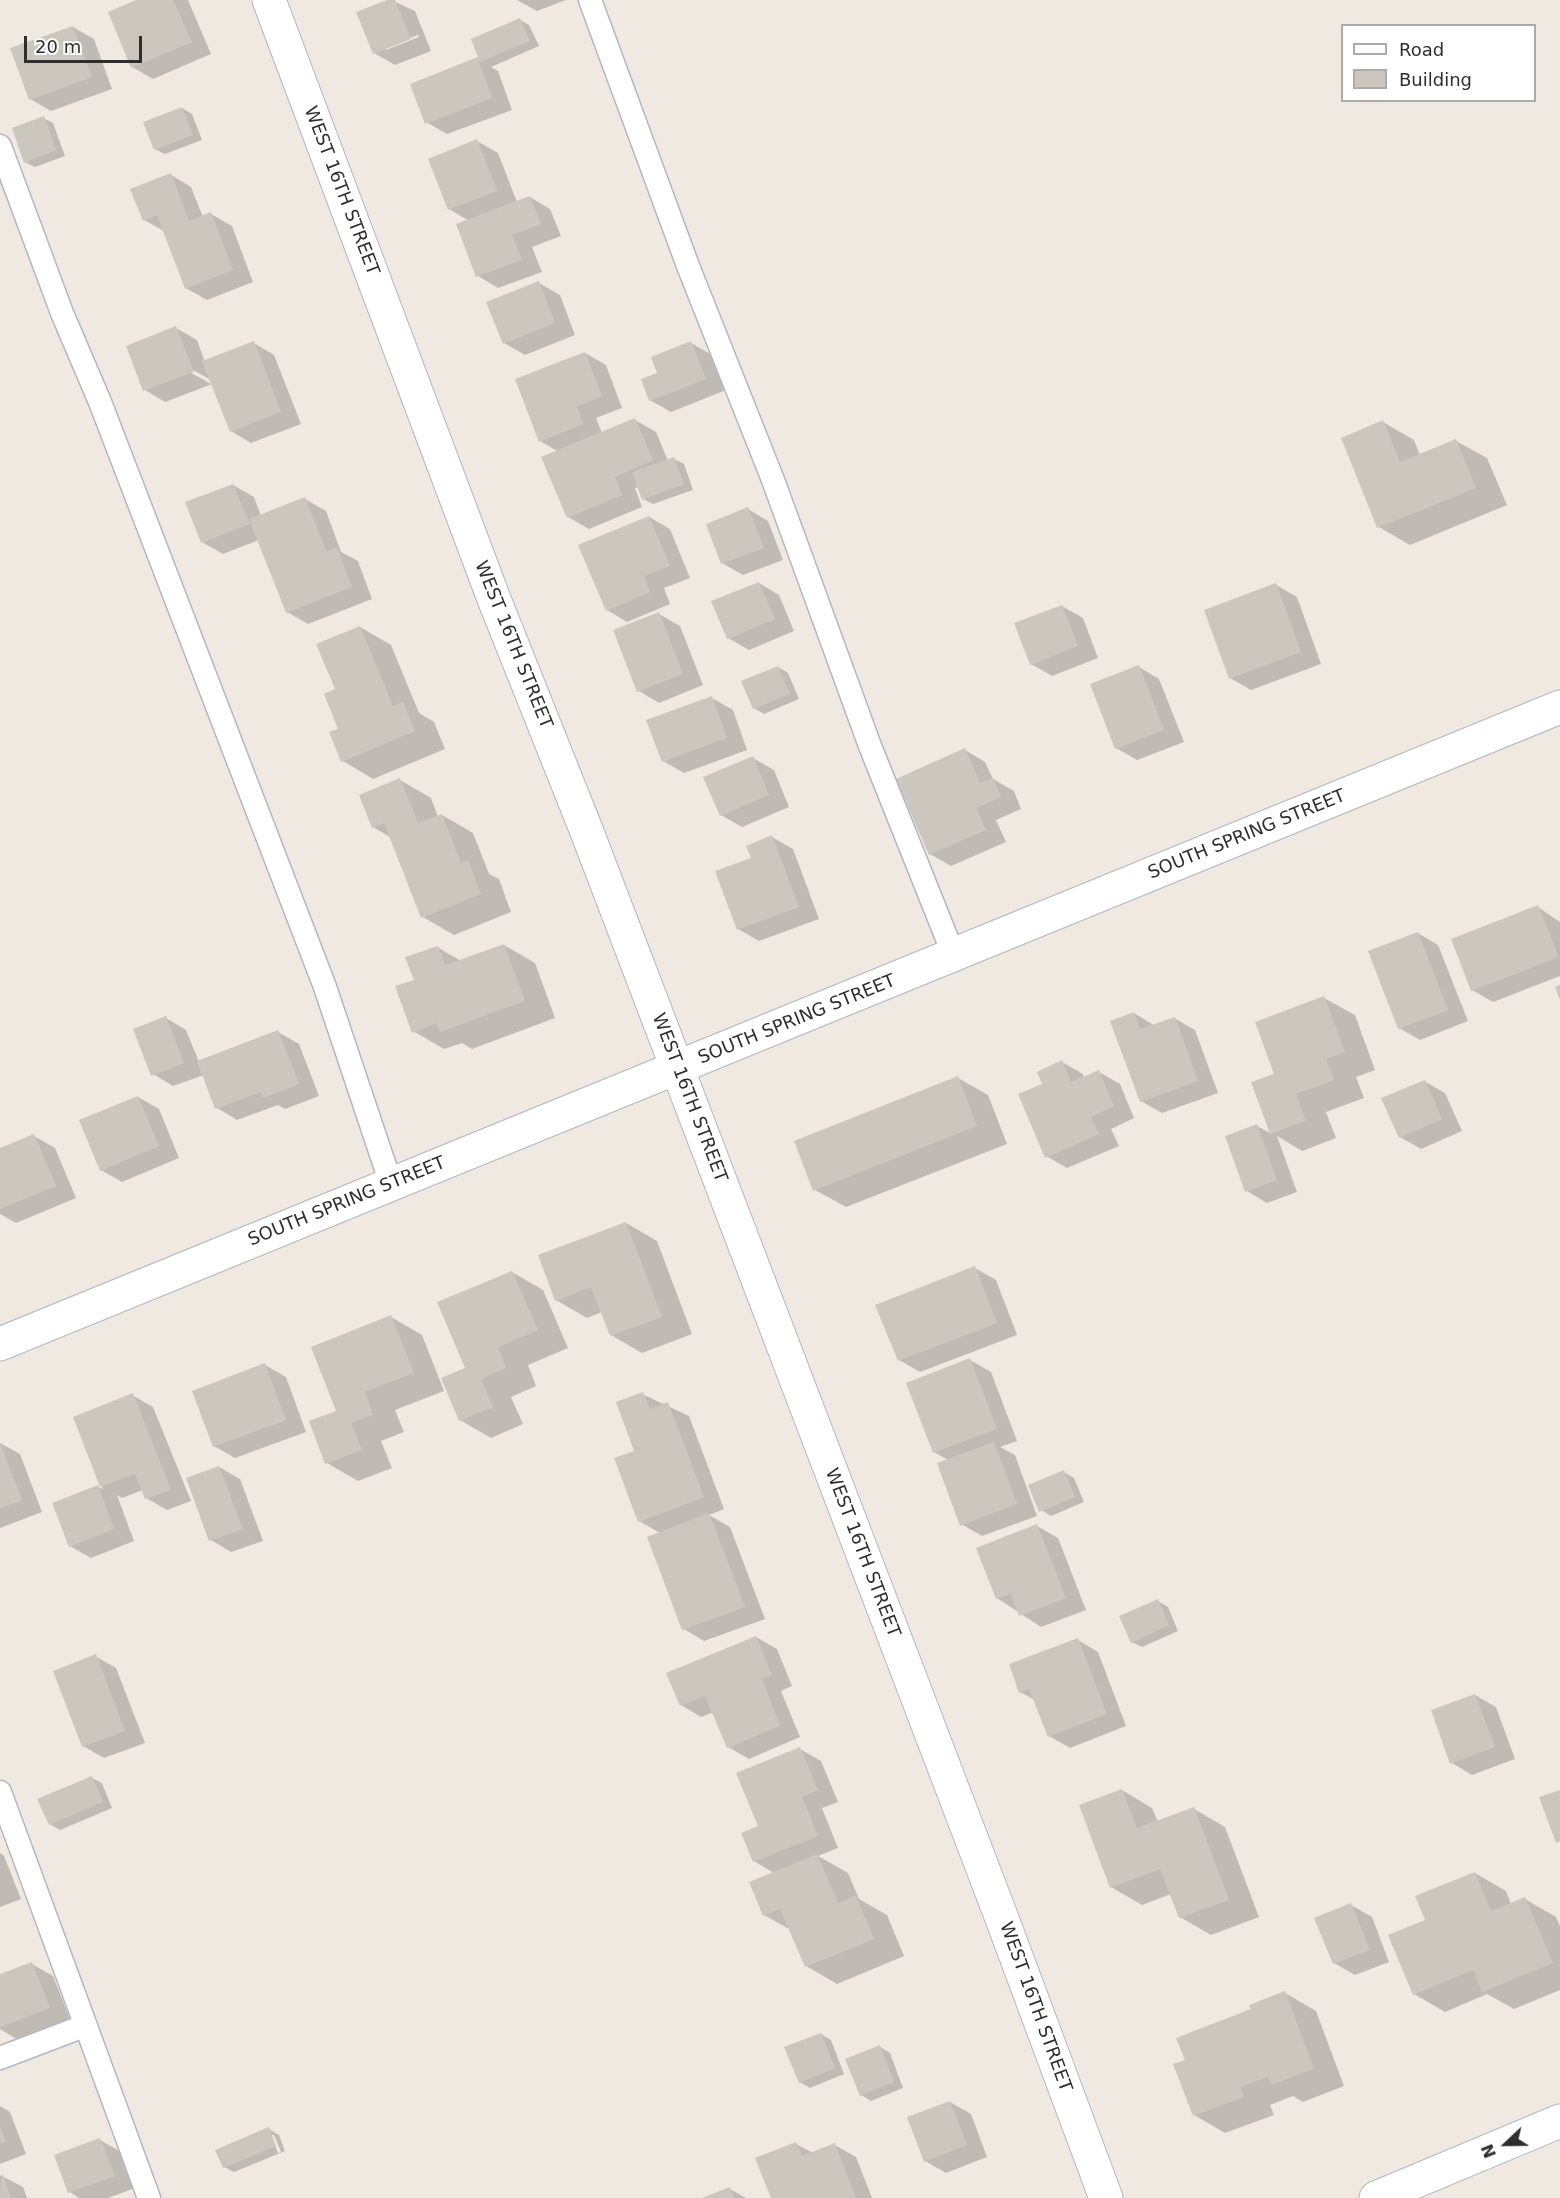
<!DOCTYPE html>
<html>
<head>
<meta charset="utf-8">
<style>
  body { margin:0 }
  #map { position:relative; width:1560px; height:2198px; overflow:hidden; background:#efe9e1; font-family:"DejaVu Sans",sans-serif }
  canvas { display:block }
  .legend { position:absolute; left:1341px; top:24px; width:195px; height:78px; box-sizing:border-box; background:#fff; border:2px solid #ababab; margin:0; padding:8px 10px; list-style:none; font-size:18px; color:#2e2e2e }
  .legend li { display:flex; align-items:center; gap:12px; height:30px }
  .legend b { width:30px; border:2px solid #ababab }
  .north { position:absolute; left:1476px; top:2114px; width:60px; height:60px; -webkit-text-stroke:4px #fff; paint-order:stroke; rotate:248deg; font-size:16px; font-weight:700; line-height:24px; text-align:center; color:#2e2e2e }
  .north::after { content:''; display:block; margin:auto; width:21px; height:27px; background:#2e2e2e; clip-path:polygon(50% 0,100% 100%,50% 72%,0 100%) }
  .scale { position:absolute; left:24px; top:36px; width:118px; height:27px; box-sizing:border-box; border:3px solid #2e2e2e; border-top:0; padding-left:8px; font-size:18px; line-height:21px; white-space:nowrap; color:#2e2e2e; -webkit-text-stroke:4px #fff; paint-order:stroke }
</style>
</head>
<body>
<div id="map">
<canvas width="1560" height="2198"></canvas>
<ul class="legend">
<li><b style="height:8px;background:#fff"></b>Road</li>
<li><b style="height:16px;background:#cbc7bf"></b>Building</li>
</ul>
<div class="north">N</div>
<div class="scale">20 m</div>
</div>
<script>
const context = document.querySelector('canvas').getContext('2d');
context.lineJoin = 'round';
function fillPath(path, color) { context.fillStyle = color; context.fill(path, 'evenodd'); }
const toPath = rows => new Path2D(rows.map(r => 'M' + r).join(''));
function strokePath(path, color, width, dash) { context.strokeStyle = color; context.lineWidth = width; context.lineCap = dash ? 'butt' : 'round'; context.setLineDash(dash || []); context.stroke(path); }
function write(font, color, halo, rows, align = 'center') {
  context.font = font + ' "DejaVu Sans",sans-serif'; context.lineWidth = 5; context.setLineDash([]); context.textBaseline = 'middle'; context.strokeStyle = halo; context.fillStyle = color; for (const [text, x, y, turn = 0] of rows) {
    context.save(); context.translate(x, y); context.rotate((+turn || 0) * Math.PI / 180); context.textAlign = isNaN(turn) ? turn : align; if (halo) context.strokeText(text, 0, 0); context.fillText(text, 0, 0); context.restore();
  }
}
const shadow = toPath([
  [139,0,188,0,211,54,153,79,132,67],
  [391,0,415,11,431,51,395,65,374,53],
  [418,35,419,37,386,50,386,47],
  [517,0,566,0,537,11],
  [519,19,529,25,539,46,491,67,498,71,512,110,447,134,426,122,477,59,481,62,473,39],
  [73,27,94,39,112,89,51,111,30,99],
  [182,108,192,114,202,140,165,154,155,149],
  [43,118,53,123,65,156,35,167,25,162],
  [477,141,498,153,517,202,530,197,550,209,561,236,532,247,542,272,498,288,478,276,458,225,469,221,449,209],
  [171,175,191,187,203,217,211,214,232,226,253,282,207,300,186,288,164,231,144,220],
  [539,283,560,295,575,335,525,355,504,343],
  [176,328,197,340,205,362,254,343,274,355,301,424,251,443,231,431,212,384,165,402,145,390],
  [188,367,211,380,211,384,186,370],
  [691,343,712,355,726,390,671,412,650,400],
  [585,353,606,365,622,408,596,418,602,433,635,420,656,432,668,461,674,459,684,464,693,490,653,504,643,499,639,487,635,488,642,507,589,529,568,517,559,452,540,441],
  [1383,422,1414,440,1420,455,1456,441,1487,458,1507,505,1410,545,1379,527],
  [233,485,254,497,261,516,305,499,326,511,341,552,358,561,372,599,308,624,287,612,259,540,223,554,202,542],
  [748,509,768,521,783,560,743,575,722,563],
  [649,517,670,529,690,578,664,588,670,604,627,622,607,610],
  [759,583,779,595,794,631,749,650,728,638],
  [1276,585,1297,597,1321,664,1251,690,1230,678],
  [1062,606,1083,618,1098,658,1052,676,1031,664],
  [659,614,680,626,703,685,659,703,639,691],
  [360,627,391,645,419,713,434,722,445,749,373,779,343,761,337,690],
  [778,667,788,673,799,699,764,714,754,708],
  [1139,667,1159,679,1184,742,1137,760,1116,748],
  [712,698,733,710,747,750,684,773,663,761],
  [965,750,985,762,993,779,1014,791,1021,809,996,820,1006,842,951,866,930,854],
  [753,758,774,770,789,807,742,827,721,815],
  [400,780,431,798,438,817,442,815,473,833,489,874,499,879,511,912,454,935,423,917,392,838,373,827],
  [772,837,793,849,819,919,759,941,738,929,753,859],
  [1538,907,1560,922,1560,976,1493,1002,1472,990],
  [1418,933,1438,945,1468,1021,1420,1040,1399,1028],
  [504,945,535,963,555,1018,472,1049,462,1043,444,1049,413,1031,416,981,437,947,461,961],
  [1324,998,1355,1015,1375,1070,1356,1077,1364,1098,1326,1112,1336,1138,1302,1151,1277,1136,1297,1192,1267,1203,1247,1191,1257,1126,1272,1134,1252,1083,1276,1074],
  [1134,1013,1155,1026,1174,1018,1195,1030,1218,1093,1162,1113,1141,1101],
  [166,1018,186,1030,199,1062,278,1032,299,1044,319,1096,285,1109,278,1105,237,1120,217,1108,204,1075,173,1086,153,1074],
  [1062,1062,1083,1074,1084,1078,1099,1072,1120,1084,1134,1118,1111,1129,1119,1146,1067,1168,1046,1156,1044,1085],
  [958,1078,988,1095,1007,1144,846,1207,815,1190],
  [1424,1081,1445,1093,1462,1131,1421,1149,1400,1137],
  [138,1097,159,1109,179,1158,122,1182,101,1170],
  [34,1136,55,1148,76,1198,16,1223,0,1214,0,1150],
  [626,1223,657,1241,692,1334,642,1353,611,1335,602,1312,587,1318,556,1300],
  [975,1268,996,1280,1017,1335,920,1372,899,1360],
  [512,1272,543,1290,568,1348,528,1365,536,1386,511,1397,523,1424,491,1438,460,1420,467,1369],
  [391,1317,422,1335,444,1391,395,1410,404,1432,381,1441,392,1468,358,1481,327,1463,338,1412],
  [970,1360,991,1372,1017,1441,1000,1447,1015,1455,1037,1516,982,1536,961,1524,948,1460,934,1452],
  [265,1365,286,1377,306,1432,235,1458,214,1446],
  [642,1394,689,1416,724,1509,709,1515,730,1527,765,1619,704,1641,684,1629,660,1533,639,1521,636,1452],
  [132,1395,153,1407,191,1501,167,1510,146,1498,143,1490,122,1498,117,1495,134,1541,91,1558,70,1546,98,1487,103,1489,75,1418],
  [0,1443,20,1454,42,1512,0,1528],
  [219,1467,240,1479,263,1541,231,1552,211,1540],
  [1064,1472,1074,1478,1084,1502,1051,1516,1041,1510],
  [1037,1526,1058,1538,1086,1610,1041,1627,997,1598],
  [1158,1601,1168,1607,1178,1631,1142,1647,1132,1642],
  [756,1637,777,1649,792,1686,781,1691,800,1737,749,1759,728,1747,714,1712,701,1717,681,1705],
  [1078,1640,1098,1652,1126,1726,1070,1748,1049,1736,1035,1700,1020,1692],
  [95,1656,116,1668,145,1743,104,1758,83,1746],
  [1475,1695,1496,1707,1515,1759,1472,1775,1452,1763],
  [800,1749,821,1761,838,1802,822,1808,838,1848,818,1856,848,1873,859,1899,887,1915,904,1956,837,1984,806,1966,791,1930,764,1915,774,1873,754,1861,760,1826],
  [92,1778,102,1783,112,1808,60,1830,50,1824],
  [1122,1790,1152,1808,1158,1822,1194,1809,1225,1827,1259,1917,1211,1935,1180,1917,1171,1894,1142,1905,1111,1887],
  [0,1853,4,1856,21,1899,0,1907],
  [1475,1873,1506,1891,1511,1904,1525,1899,1556,1917,1560,1926,1560,1990,1514,2009,1487,1994,1445,2012,1414,1994,1427,1920],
  [1351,1905,1372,1917,1389,1962,1355,1975,1334,1963],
  [32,1964,53,1976,70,2019,18,2040,0,2029,0,1976],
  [1285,1993,1316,2011,1344,2086,1303,2102,1293,2096,1270,2105,1274,2115,1225,2133,1194,2115,1187,2061],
  [821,2034,831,2040,844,2074,810,2088,800,2082],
  [880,2047,890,2053,903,2088,871,2101,861,2095],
  [950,2102,971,2114,987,2157,946,2173,925,2161],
  [0,2106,10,2112,26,2154,0,2164],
  [269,2129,279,2135,285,2151,234,2172,224,2167],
  [271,2135,274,2135,281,2152,278,2153],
  [100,2140,121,2152,135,2188,108,2198,79,2198,70,2192],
  [796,2144,813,2153,835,2145,856,2157,872,2198,773,2198],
  [0,2175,23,2187,27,2198,0,2198],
  [730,2189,746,2198,705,2198]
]);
const building = toPath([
  [136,0,173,0,192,42,131,68,108,12],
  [387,0,395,0,411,39,373,54,356,12],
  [520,18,530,41,479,62,492,98,425,124,410,84,478,57,471,39],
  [73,26,92,77,29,100,10,48],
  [182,107,193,135,154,150,143,122],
  [44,116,56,150,24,163,12,128],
  [477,139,497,191,448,210,428,159],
  [171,173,189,221,211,212,233,270,185,289,157,215,143,221,130,189],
  [530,196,541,224,512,235,522,260,476,277,456,224],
  [539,281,555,323,503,344,486,302],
  [176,326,194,372,143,391,126,346],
  [254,341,281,412,230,432,202,361],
  [691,341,706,379,649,401,641,379,657,373,651,357],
  [585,352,602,396,577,406,583,424,539,442,515,379],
  [635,418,653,460,615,477,622,495,567,518,541,457],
  [1383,420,1400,462,1456,439,1476,488,1377,528,1341,438],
  [674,457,684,484,642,500,632,472],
  [233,484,250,524,201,543,185,502],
  [305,497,326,551,337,547,352,587,286,613,249,519],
  [748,507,764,548,721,564,706,524],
  [649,516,670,566,644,576,650,592,606,611,578,545],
  [759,582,775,619,727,639,711,601],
  [1276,583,1301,652,1229,679,1204,610],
  [1062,605,1078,646,1030,665,1014,623],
  [659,612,683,674,637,692,613,630],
  [360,626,393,706,403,702,415,731,341,762,329,732,338,729,324,694,335,689,316,644],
  [1139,665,1164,730,1115,749,1090,684],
  [778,666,790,694,753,709,741,681],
  [712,696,727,738,662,762,646,720],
  [965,748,980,783,993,778,1001,797,976,808,986,830,929,855,896,779],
  [753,756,769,795,720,816,703,777],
  [400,778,418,823,442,814,461,863,468,860,481,894,421,918,384,823,372,828,359,795],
  [772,835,799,907,737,930,715,871,751,858,746,846],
  [1538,905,1559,957,1471,991,1451,939],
  [1418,932,1448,1010,1398,1029,1368,951],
  [504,944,525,1001,440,1032,436,1023,412,1033,395,986,414,980,405,957,438,946,445,965],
  [1560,985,1560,1000,1555,987],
  [1324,996,1345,1052,1326,1059,1334,1080,1296,1094,1306,1121,1270,1134,1251,1082,1274,1074,1255,1022],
  [1134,1012,1140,1029,1175,1017,1198,1081,1140,1102,1110,1021],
  [166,1016,184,1063,151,1076,133,1029],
  [278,1030,299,1084,263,1098,261,1092,215,1109,197,1061],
  [1062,1060,1071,1082,1099,1070,1114,1106,1091,1117,1099,1134,1045,1158,1018,1094,1042,1084,1037,1072],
  [958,1076,977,1126,813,1191,794,1141],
  [1425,1080,1442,1119,1399,1138,1381,1098],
  [138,1096,159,1146,100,1171,79,1120],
  [1257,1124,1277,1180,1245,1192,1225,1136],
  [34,1134,56,1186,0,1209,0,1148],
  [626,1222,662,1317,610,1336,591,1287,555,1301,538,1255],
  [975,1266,997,1323,898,1361,875,1305],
  [512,1271,538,1330,498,1347,506,1368,481,1379,493,1407,459,1421,441,1378,465,1368,437,1302],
  [391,1315,414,1373,365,1392,373,1415,351,1423,362,1450,325,1464,309,1421,336,1411,311,1347],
  [970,1358,997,1429,933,1453,906,1383],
  [265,1363,286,1420,213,1447,192,1391],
  [643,1392,650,1409,668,1402,704,1497,638,1522,614,1458,634,1451,616,1402],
  [133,1393,171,1490,145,1499,135,1474,100,1487,73,1417],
  [994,1442,1017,1504,960,1526,937,1463],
  [0,1443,22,1500,0,1509],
  [219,1466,243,1529,209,1541,186,1478],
  [1064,1470,1075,1497,1039,1512,1028,1485],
  [98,1485,114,1529,69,1547,52,1503],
  [709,1513,745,1607,682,1630,647,1537],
  [1037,1524,1066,1598,1019,1616,1011,1594,996,1599,976,1548],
  [1158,1599,1169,1625,1131,1643,1119,1616],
  [756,1636,772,1675,762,1679,780,1726,727,1748,705,1696,680,1706,666,1673],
  [1078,1638,1107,1714,1048,1737,1029,1689,1019,1693,1009,1664],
  [96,1654,125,1731,82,1747,53,1671],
  [1475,1694,1495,1747,1450,1764,1431,1710],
  [800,1747,818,1790,802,1797,818,1836,753,1862,741,1833,758,1826,736,1773],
  [92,1776,103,1802,49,1825,37,1799],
  [1122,1789,1137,1828,1194,1807,1229,1900,1179,1918,1160,1869,1110,1888,1079,1805],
  [1560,1790,1560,1841,1556,1843,1539,1797],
  [817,1854,838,1903,856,1896,874,1939,805,1967,780,1909,763,1916,749,1882],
  [1475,1872,1491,1911,1525,1897,1553,1963,1482,1992,1473,1970,1413,1995,1388,1935,1425,1920,1415,1896],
  [1351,1903,1370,1950,1333,1964,1314,1918],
  [32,1962,50,2008,0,2027,0,1974],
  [1285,1991,1314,2069,1271,2085,1268,2077,1240,2087,1244,2097,1193,2116,1173,2064,1185,2060,1176,2038,1251,2009,1249,2005],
  [821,2033,835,2068,799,2083,784,2047],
  [880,2045,894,2082,860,2096,845,2059],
  [950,2101,967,2145,924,2162,907,2117],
  [0,2126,6,2142,0,2144],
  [269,2127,276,2146,223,2168,215,2150],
  [100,2138,115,2176,68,2193,54,2155],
  [796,2142,802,2156,835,2143,856,2198,771,2198,755,2158],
  [2,2173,11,2198,0,2198],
  [730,2187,734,2198,702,2198]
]);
const service = toPath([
  [590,0,688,266,773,480,870,746,954,956],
  [0,146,62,313,100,402,325,987,391,1184],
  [0,1792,149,2198],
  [0,2058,84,2026]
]);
const minor = toPath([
  [1376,2198,1560,2121]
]);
const tertiary = toPath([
  [269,0,494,599,587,832,1001,1916,1106,2198],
  [0,1344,1560,707]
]);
const streetNames = [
  ["WEST 16TH STREET",341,191,69],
  ["WEST 16TH STREET",513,645,68],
  ["SOUTH SPRING STREET",1247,835,-22],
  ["SOUTH SPRING STREET",797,1020,-22],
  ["WEST 16TH STREET",689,1098,69],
  ["SOUTH SPRING STREET",347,1202,-22],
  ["WEST 16TH STREET",862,1553,69],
  ["WEST 16TH STREET",1035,2007,70]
];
fillPath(shadow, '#0003');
fillPath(building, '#cbc7bf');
strokePath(service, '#b4b7c1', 25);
strokePath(minor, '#b4b7c1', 35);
strokePath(tertiary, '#b4b7c1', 35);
strokePath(service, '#fff', 22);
strokePath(minor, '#fff', 33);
strokePath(tertiary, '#fff', 33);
write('18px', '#2e2e2e', '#fff', streetNames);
</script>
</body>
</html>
